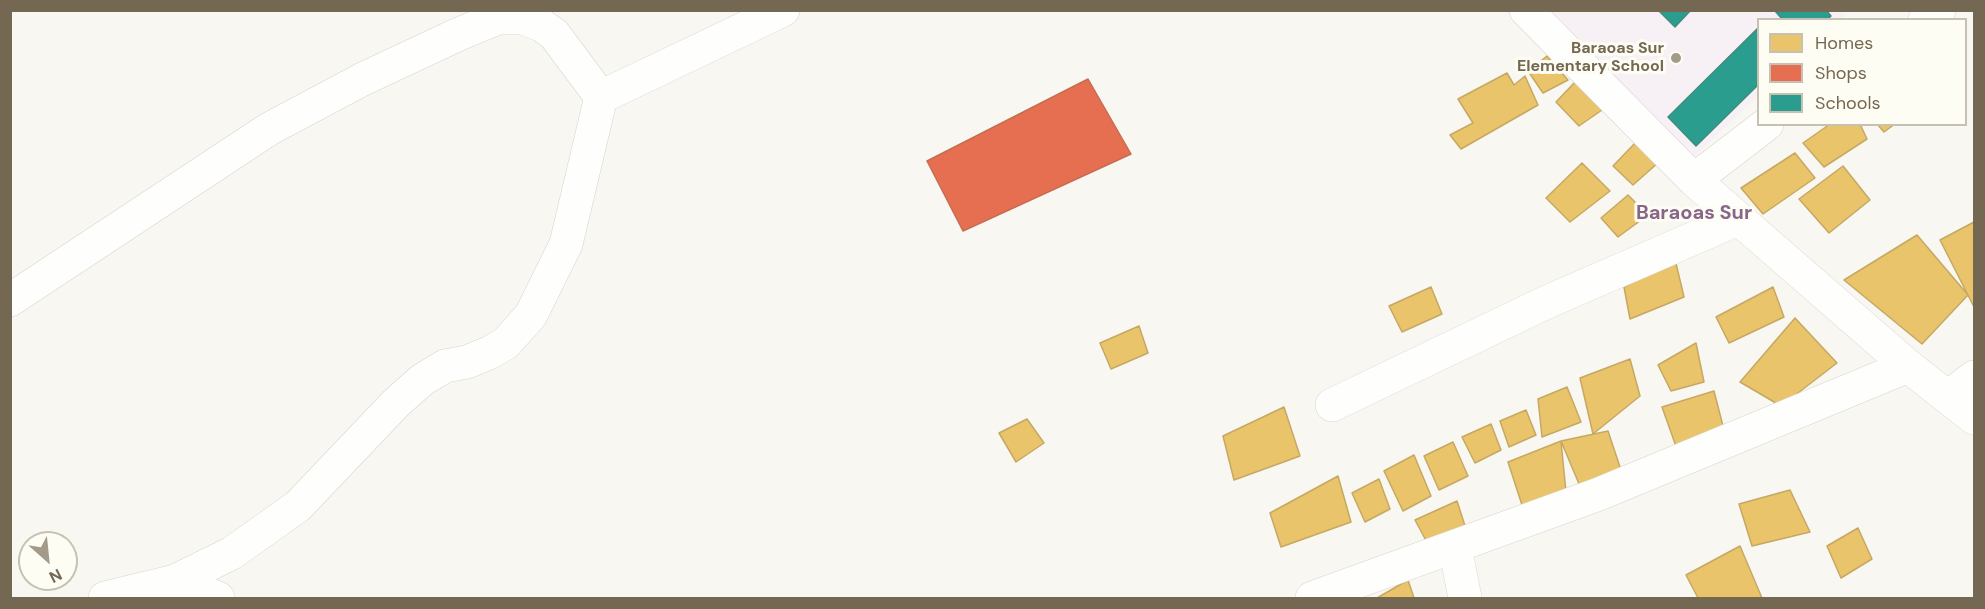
<!DOCTYPE html>
<html>
<head>
<meta charset="utf-8">
<style>
  body { margin:0 }
  #map { position:relative; width:1985px; height:609px; overflow:hidden; background:#f8f7f1; font-family:"DM Sans",sans-serif }
  canvas { display:block }
  .frame { position:absolute; inset:0; border:12px solid #756852; pointer-events:none }
  .legend { position:absolute; left:1757px; top:18px; width:210px; height:108px; box-sizing:border-box; background:#fefdf4; border:2px solid #c7c1b3; margin:0; padding:8px 10px; list-style:none; font-size:18px; color:#756852 }
  .legend li { display:flex; align-items:center; gap:12px; height:30px }
  .legend b { width:30px; border:2px solid #c7c1b3 }
  .north { position:absolute; left:18px; top:531px; width:60px; height:60px; box-sizing:border-box; background:#fefdf4; border:2px solid #c7c1b3; border-radius:50%; rotate:153deg; font-size:16px; font-weight:700; line-height:24px; text-align:center; color:#756852 }
  .north::after { content:''; display:block; margin:auto; width:21px; height:27px; background:#a39a8a; clip-path:polygon(50% 0,100% 100%,50% 72%,0 100%) }
</style>
</head>
<body>
<div id="map">
<canvas width="1985" height="609"></canvas>
<div class="frame"></div>
<ul class="legend">
<li><b style="height:16px;background:#e9c46a"></b>Homes</li>
<li><b style="height:16px;background:#e76f51"></b>Shops</li>
<li><b style="height:16px;background:#2a9d8f"></b>Schools</li>
</ul>
<div class="north">N</div>
</div>
<script>
const context = document.querySelector('canvas').getContext('2d');
context.lineJoin = 'round';
function fillPath(path, color) { context.fillStyle = color; context.fill(path, 'evenodd'); }
const toPath = rows => new Path2D(rows.map(r => 'M' + r).join(''));
function strokePath(path, color, width, dash) { context.strokeStyle = color; context.lineWidth = width; context.lineCap = dash ? 'butt' : 'round'; context.setLineDash(dash || []); context.stroke(path); }
function write(font, color, halo, rows, align = 'center') {
  context.font = font + ' "DM Sans",sans-serif'; context.lineWidth = 6; context.setLineDash([]); context.textBaseline = 'middle'; context.strokeStyle = halo; context.fillStyle = color; for (const [text, x, y, turn = 0] of rows) {
    context.save(); context.translate(x, y); context.rotate((+turn || 0) * Math.PI / 180); context.textAlign = isNaN(turn) ? turn : align; if (halo) context.strokeText(text, 0, 0); context.fillText(text, 0, 0); context.restore();
  }
}
const education = toPath([
  [1841,10,1845,15,1839,19,1758,20,1758,96,1695,156,1545,11]
]);
const homes = toPath([
  [1547,56,1568,80,1543,93,1528,71,1547,56],
  [1507,73,1514,85,1525,76,1538,105,1461,149,1450,135,1473,123,1458,99,1507,73],
  [1575,82,1602,110,1579,126,1556,102,1575,82],
  [1830,124,1860,124,1867,139,1824,167,1803,143,1830,124],
  [1877,124,1895,124,1884,132,1877,124],
  [1637,141,1659,162,1633,185,1613,166,1637,141],
  [1795,153,1815,178,1763,214,1741,188,1795,153],
  [1582,163,1610,191,1570,222,1546,198,1582,163],
  [1843,166,1870,200,1829,233,1799,199,1843,166],
  [1628,195,1648,215,1618,237,1601,218,1628,195],
  [1974,222,1974,307,1940,240,1974,222],
  [1917,235,1968,295,1922,344,1844,280,1917,235],
  [1675,259,1684,297,1630,319,1624,287,1675,259],
  [1431,287,1442,314,1402,332,1389,306,1431,287],
  [1773,287,1784,317,1729,343,1716,317,1773,287],
  [1795,318,1837,363,1781,406,1740,382,1795,318],
  [1139,326,1148,353,1111,369,1100,343,1139,326],
  [1696,343,1704,382,1671,391,1658,365,1696,343],
  [1630,359,1640,396,1593,434,1580,378,1630,359],
  [1567,387,1581,422,1542,437,1538,399,1567,387],
  [1714,391,1724,430,1678,452,1662,407,1714,391],
  [1284,407,1300,456,1234,480,1223,436,1284,407],
  [1526,410,1536,435,1509,447,1500,421,1526,410],
  [1027,419,1044,443,1016,462,999,433,1027,419],
  [1491,424,1501,450,1475,463,1462,437,1491,424],
  [1608,431,1622,473,1582,491,1561,441,1608,431],
  [1561,441,1566,492,1522,505,1508,462,1561,441],
  [1453,442,1468,476,1439,490,1424,456,1453,442],
  [1414,455,1431,496,1403,511,1384,471,1414,455],
  [1338,476,1351,522,1281,547,1270,513,1338,476],
  [1379,479,1390,509,1365,522,1352,493,1379,479],
  [1790,490,1810,532,1752,546,1739,504,1790,490],
  [1457,501,1467,532,1430,548,1415,520,1457,501],
  [1858,528,1872,559,1841,578,1827,546,1858,528],
  [1740,546,1762,598,1698,598,1686,575,1740,546],
  [1408,580,1414,598,1377,598,1408,580]
]);
const shops = toPath([
  [1088,79,1131,154,963,231,927,161,1088,79]
]);
const schools = toPath([
  [1658,10,1691,10,1675,27,1658,10],
  [1826,10,1831,16,1827,20,1783,20,1775,11,1826,10],
  [1758,28,1758,85,1696,146,1668,117,1758,28]
]);
const minor = toPath([
  [1526,10,1694,180,1908,366,1974,418],
  [1925,20,1939,10],
  [601,97,783,10],
  [1694,180,1767,124],
  [10,300,269,129,363,79,459,34,498,18,523,18,541,25,554,34,601,97,566,244,531,315,506,343,491,352,467,362,445,366,422,380,396,403,298,506,232,553,175,581,105,598],
  [1948,397,1974,377],
  [1332,405,1547,302,1738,219],
  [1455,547,1465,598],
  [175,581,218,598],
  [1312,598,1599,494,1908,366]
]);
const markers = [
  [1676,58,6,"#a39a8a"]
];
const poiNames = [
  ["Baraoas Sur",1664,49],
  ["Elementary School",1664,67]
];
const quarterNames = [
  ["Baraoas Sur",1694,214]
];
fillPath(education, '#f7f0f5');
fillPath(homes, '#e9c46a');
strokePath(homes, '#c6a863', 1.5);
fillPath(shops, '#e76f51');
strokePath(shops, '#c56d51', 1.5);
fillPath(schools, '#2a9d8f');
strokePath(schools, '#408d7d', 1.5);
strokePath(minor, '#d7d4cd', 34);
strokePath(minor, '#fefefd', 33);
for (const [x, y, r, color] of markers) { const dot = new Path2D(); dot.arc(x, y, r, 0, 2 * Math.PI); context.fillStyle = color; context.fill(dot); strokePath(dot, '#fefdf4', 2); }
write('bold 16px', '#756852', '#fefdf4', poiNames, 'right');
write('bold 20px', '#87668a', '#fefdf4', quarterNames);
</script>
</body>
</html>
